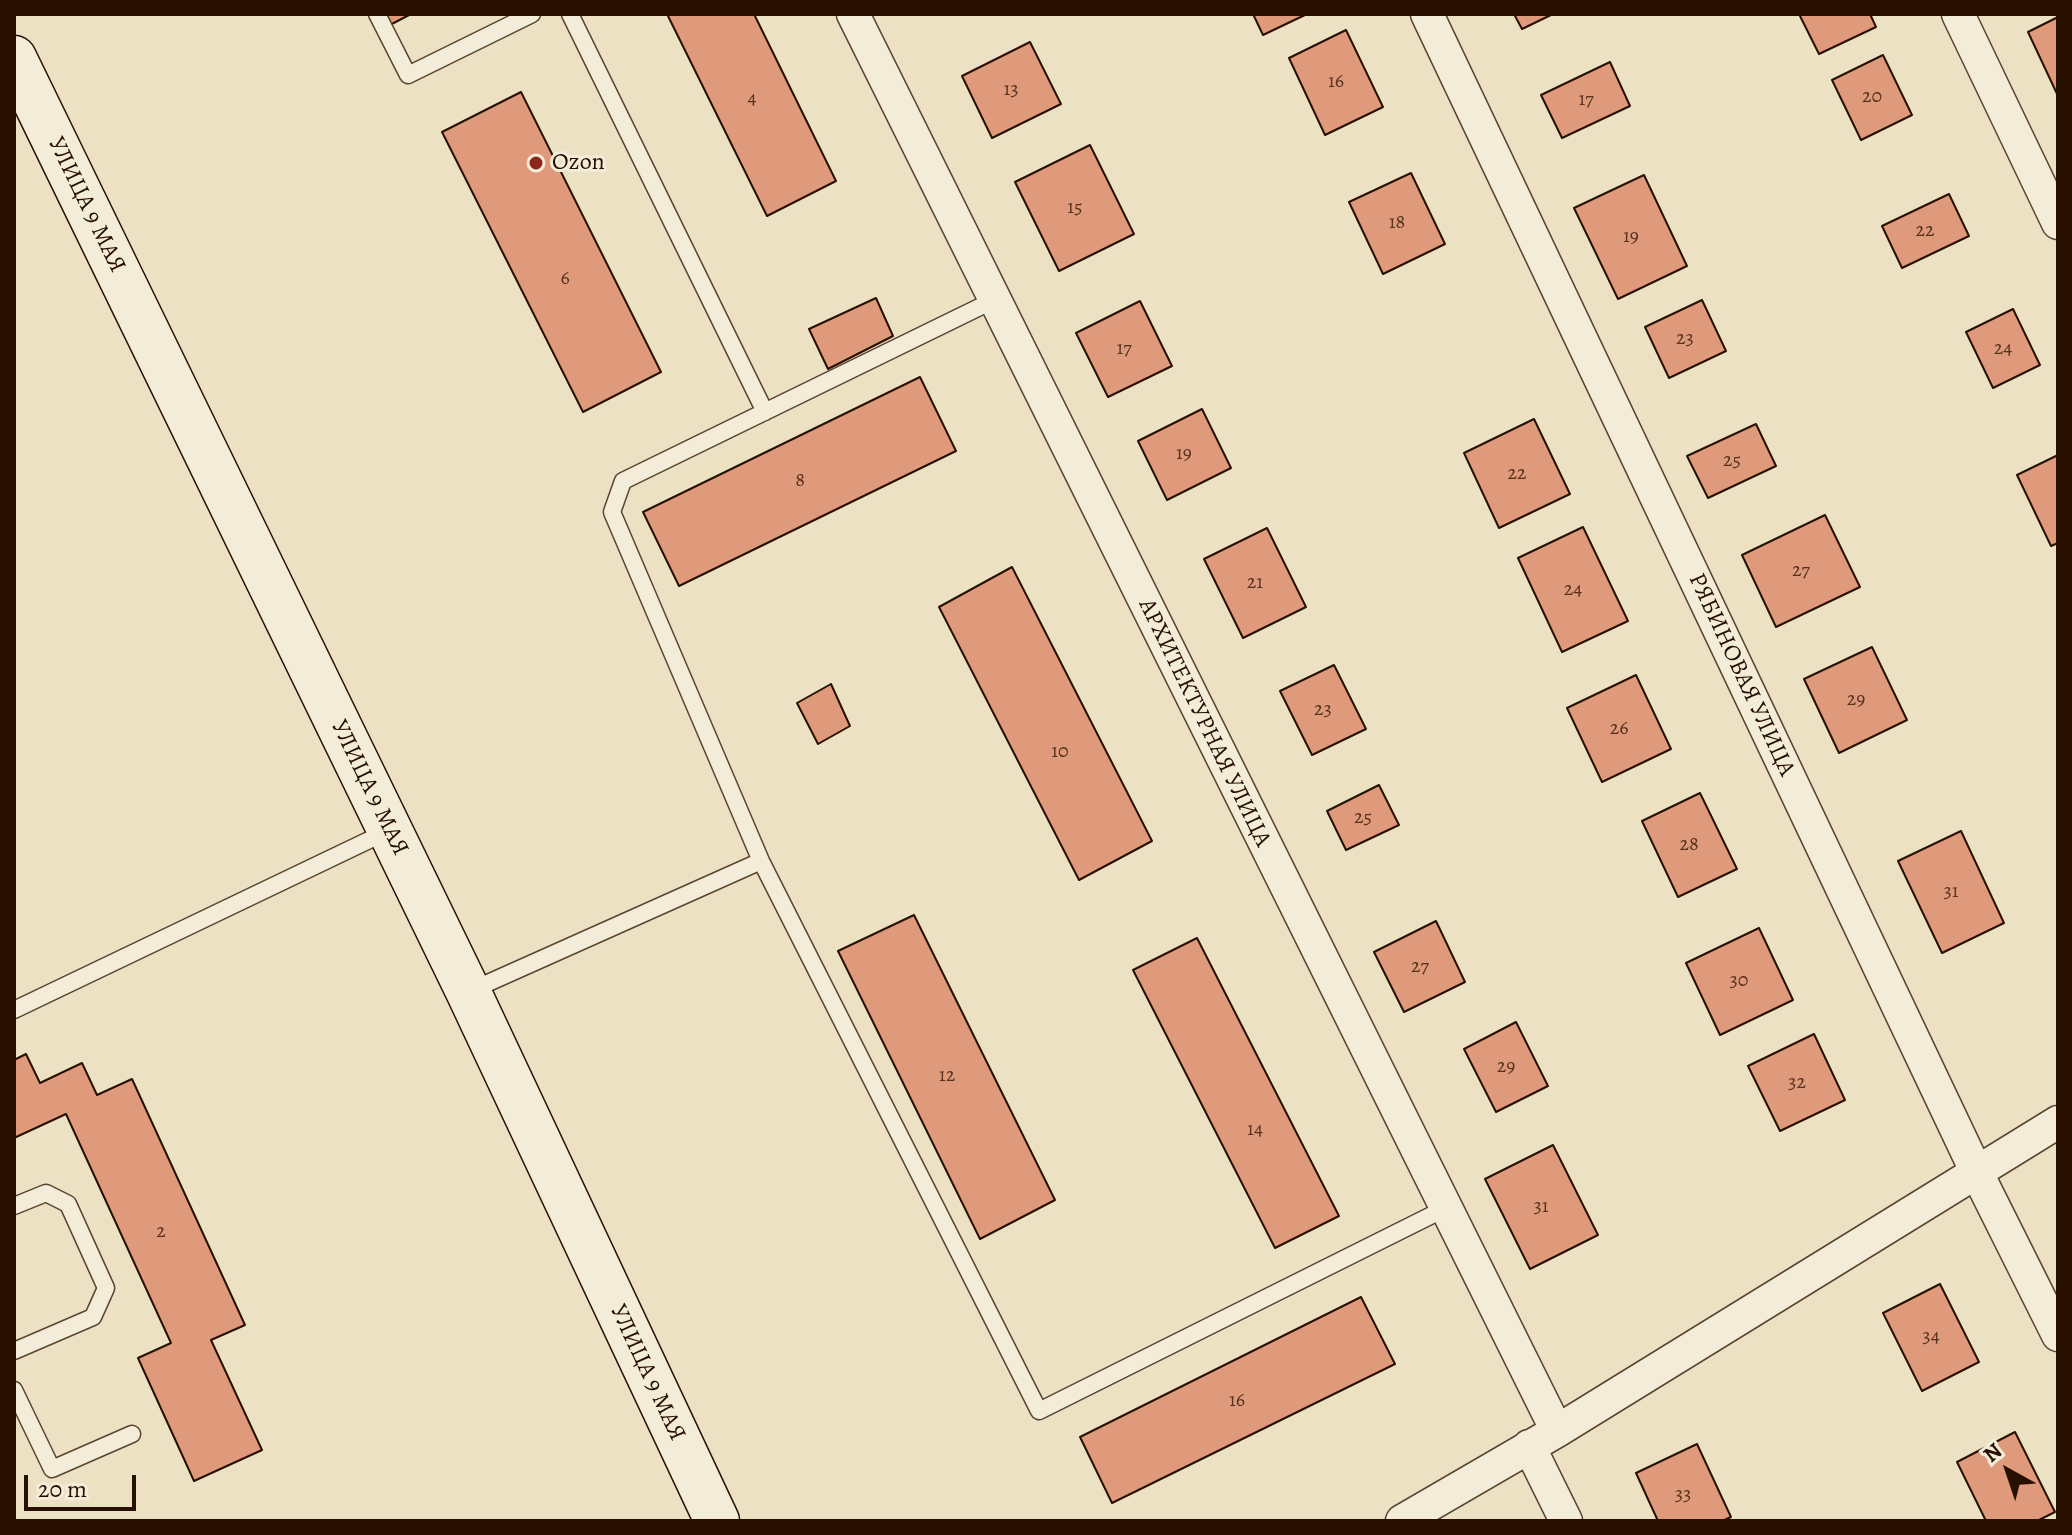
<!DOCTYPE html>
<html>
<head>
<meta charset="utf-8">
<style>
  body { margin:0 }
  #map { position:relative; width:2072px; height:1535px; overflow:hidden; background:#ece1c3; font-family:Alegreya,serif }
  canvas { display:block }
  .frame { position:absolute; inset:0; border:16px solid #281000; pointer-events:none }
  .north { position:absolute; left:1968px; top:1431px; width:80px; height:80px; -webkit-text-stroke:6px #f3ecd8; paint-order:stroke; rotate:320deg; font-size:22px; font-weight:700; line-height:32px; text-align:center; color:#281000 }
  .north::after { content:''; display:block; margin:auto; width:28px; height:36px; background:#281000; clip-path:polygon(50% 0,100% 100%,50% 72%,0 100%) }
  .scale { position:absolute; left:24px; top:1475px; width:112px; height:36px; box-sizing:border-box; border:4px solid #281000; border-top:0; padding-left:10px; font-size:24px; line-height:28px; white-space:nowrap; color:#281000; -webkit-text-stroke:6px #f3ecd8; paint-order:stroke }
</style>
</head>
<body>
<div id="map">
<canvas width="2072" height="1535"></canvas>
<div class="frame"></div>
<div class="north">N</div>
<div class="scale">20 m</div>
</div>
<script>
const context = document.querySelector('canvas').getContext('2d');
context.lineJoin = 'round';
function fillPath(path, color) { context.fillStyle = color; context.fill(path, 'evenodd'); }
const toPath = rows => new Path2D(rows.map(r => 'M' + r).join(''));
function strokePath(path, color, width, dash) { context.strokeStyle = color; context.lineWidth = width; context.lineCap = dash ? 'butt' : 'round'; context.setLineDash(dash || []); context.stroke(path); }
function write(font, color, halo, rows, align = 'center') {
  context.font = font + ' Alegreya,serif'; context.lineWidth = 6; context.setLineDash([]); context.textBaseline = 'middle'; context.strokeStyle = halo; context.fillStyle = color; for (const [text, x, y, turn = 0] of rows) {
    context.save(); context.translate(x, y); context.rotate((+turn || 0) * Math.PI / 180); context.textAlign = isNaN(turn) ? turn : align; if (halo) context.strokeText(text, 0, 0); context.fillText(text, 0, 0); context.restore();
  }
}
const building = toPath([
  [382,14,411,14,388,26,382,14],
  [667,14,754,14,836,181,767,216,667,14],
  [1253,14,1307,14,1263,35,1253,14],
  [1514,14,1553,14,1522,29,1514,14],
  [1799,14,1870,14,1876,27,1819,54,1799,14],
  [2058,17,2058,96,2028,32,2058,17],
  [1346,30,1383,107,1325,135,1289,58,1346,30],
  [1030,42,1061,104,992,138,962,76,1030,42],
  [1883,55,1912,115,1861,140,1832,80,1883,55],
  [1610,62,1630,106,1562,138,1541,95,1610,62],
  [521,92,661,372,583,412,442,132,521,92],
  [1090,145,1134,234,1059,271,1015,182,1090,145],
  [1411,173,1445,244,1383,274,1349,202,1411,173],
  [1644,175,1687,266,1618,299,1574,208,1644,175],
  [1949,194,1969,236,1902,268,1882,226,1949,194],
  [876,298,893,336,828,369,809,329,876,298],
  [1702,300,1726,351,1669,378,1645,327,1702,300],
  [1140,301,1172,366,1108,397,1076,333,1140,301],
  [2013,309,2040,365,1993,388,1966,332,2013,309],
  [920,377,956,451,679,586,643,512,920,377],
  [1202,409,1231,468,1167,500,1138,441,1202,409],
  [1534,419,1570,494,1499,528,1464,453,1534,419],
  [1756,424,1776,466,1708,498,1687,456,1756,424],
  [2058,455,2058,543,2051,546,2017,475,2058,455],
  [1825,515,1860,587,1776,627,1742,555,1825,515],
  [1583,527,1628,621,1562,652,1518,558,1583,527],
  [1267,528,1306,607,1243,638,1204,559,1267,528],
  [1012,567,1152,841,1079,880,939,607,1012,567],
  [1872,647,1907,720,1839,753,1804,679,1872,647],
  [1334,665,1366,729,1312,755,1280,691,1334,665],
  [1636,675,1671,749,1602,782,1567,708,1636,675],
  [831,684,850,726,818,744,797,703,831,684],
  [1379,785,1399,825,1346,850,1327,811,1379,785],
  [1700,793,1737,869,1678,897,1642,821,1700,793],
  [1961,831,2004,923,1942,953,1898,861,1961,831],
  [914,915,1055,1200,980,1239,838,951,914,915],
  [1436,921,1465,982,1404,1012,1374,952,1436,921],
  [1759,928,1793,1000,1720,1035,1686,963,1759,928],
  [1197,938,1339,1216,1275,1248,1133,970,1197,938],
  [1516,1022,1548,1086,1496,1112,1464,1049,1516,1022],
  [1814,1034,1845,1100,1780,1131,1748,1066,1814,1034],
  [26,1054,40,1083,82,1063,97,1095,132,1079,245,1325,211,1340,262,1450,194,1481,138,1358,171,1343,66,1114,14,1138,14,1060,26,1054],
  [1553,1145,1598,1235,1530,1269,1485,1179,1553,1145],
  [1940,1284,1979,1362,1922,1391,1883,1313,1940,1284],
  [1361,1297,1395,1364,1112,1503,1080,1437,1361,1297],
  [2015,1432,2055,1512,2037,1521,1986,1521,1957,1462,2015,1432],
  [1697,1444,1731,1517,1722,1521,1658,1521,1636,1473,1697,1444]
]);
const lane = toPath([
  [377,14,408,75,532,14],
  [570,14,765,412],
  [761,861,1039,1411,1446,1208],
  [470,991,761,861,612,512,623,481,994,300],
  [14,1010,388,831],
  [14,1206,46,1193,68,1204,106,1288,93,1317,14,1351],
  [14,1390,52,1469,132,1434]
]);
const street = toPath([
  [853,14,1557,1431],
  [1427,14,1977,1173,2058,1335],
  [1958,14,2058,223],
  [1529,1446,1566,1521],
  [1402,1521,1557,1431,2058,1122]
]);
const secondary = toPath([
  [14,58,468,991,717,1521]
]);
const markers = [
  [536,163,8,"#8f2418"]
];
const numberNames = [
  ["16",1336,82],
  ["13",1011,90],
  ["20",1872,97],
  ["4",752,99],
  ["17",1586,100],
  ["15",1075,208],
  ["18",1397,223],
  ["22",1925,231],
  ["19",1631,237],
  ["6",565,279],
  ["23",1685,339],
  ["17",1124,349],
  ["24",2003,349],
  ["19",1184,454],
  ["25",1732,461],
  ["22",1517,474],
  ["8",800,481],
  ["27",1801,571],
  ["21",1255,583],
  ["24",1573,590],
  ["29",1856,700],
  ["23",1323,710],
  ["26",1619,729],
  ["10",1060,752],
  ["25",1363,818],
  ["28",1689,845],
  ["31",1951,892],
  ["27",1420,967],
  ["30",1739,981],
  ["29",1506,1067],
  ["12",947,1076],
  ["32",1797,1083],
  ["14",1255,1130],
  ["31",1541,1207],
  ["2",161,1232],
  ["34",1931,1337],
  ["16",1237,1401],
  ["33",1683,1495]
];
const poiNames = [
  ["Ozon",552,163]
];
const streetNames = [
  ["УЛИЦА 9 МАЯ",86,205,64],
  ["РЯБИНОВАЯ УЛИЦА",1741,675,65],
  ["АРХИТЕКТУРНАЯ УЛИЦА",1204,723,64],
  ["УЛИЦА 9 МАЯ",369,788,64],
  ["УЛИЦА 9 МАЯ",647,1373,65]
];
fillPath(building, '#df9a7b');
strokePath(building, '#281000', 2);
strokePath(lane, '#594431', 19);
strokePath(street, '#594431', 35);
strokePath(secondary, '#281000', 47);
strokePath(lane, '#f3ecd8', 16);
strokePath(street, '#f3ecd8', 32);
strokePath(secondary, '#f3ecd8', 44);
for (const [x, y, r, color] of markers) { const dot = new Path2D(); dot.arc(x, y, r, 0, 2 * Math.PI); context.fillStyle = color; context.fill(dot); strokePath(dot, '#f3ecd8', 3); }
write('20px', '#56321f', null, numberNames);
write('24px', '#281000', '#f3ecd8', poiNames, 'left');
write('24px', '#281000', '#f3ecd8', streetNames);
</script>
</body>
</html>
